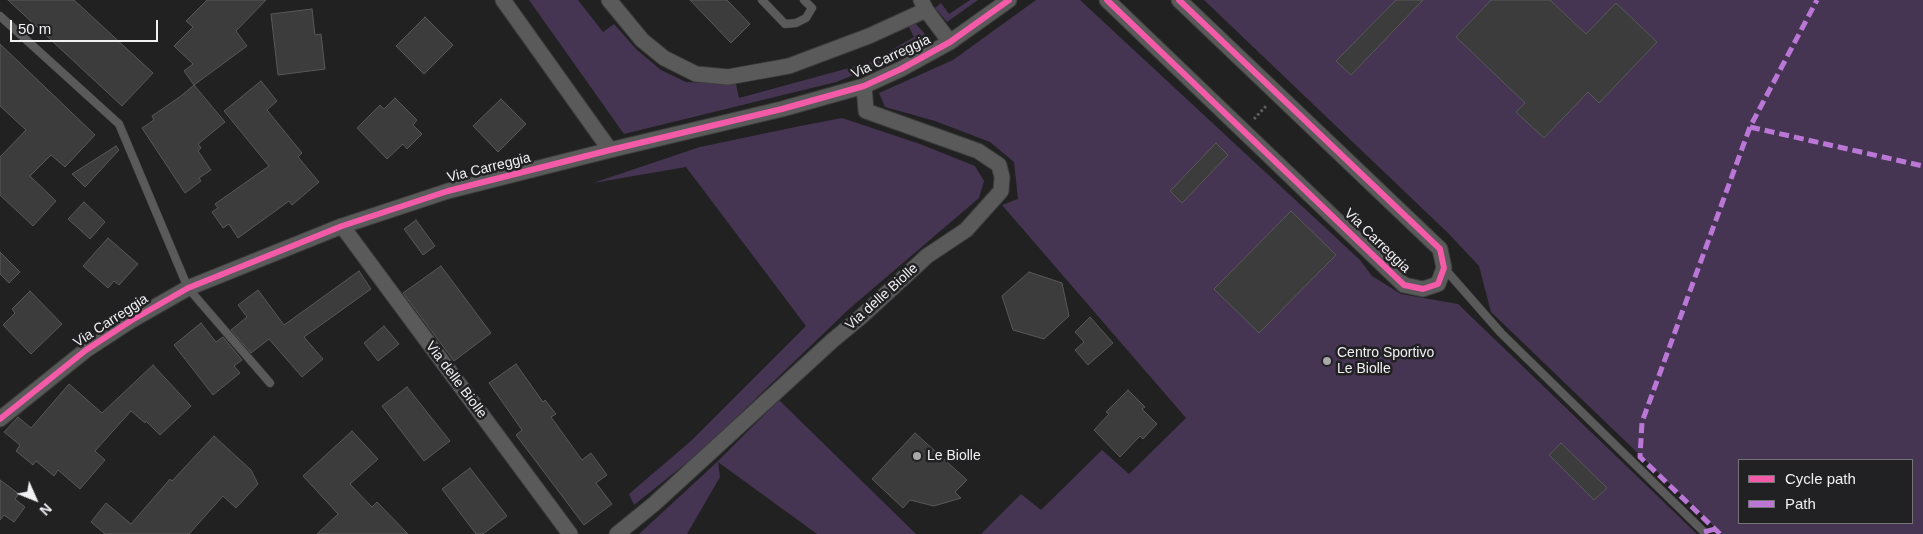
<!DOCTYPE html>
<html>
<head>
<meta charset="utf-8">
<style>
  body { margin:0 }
  #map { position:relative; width:1923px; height:534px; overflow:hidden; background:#212121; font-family:Helvetica,sans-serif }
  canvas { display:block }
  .legend { position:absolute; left:1738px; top:459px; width:175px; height:65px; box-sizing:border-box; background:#212022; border:1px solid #747375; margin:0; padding:6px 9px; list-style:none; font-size:15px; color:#f1f0f2 }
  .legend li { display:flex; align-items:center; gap:10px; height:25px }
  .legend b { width:25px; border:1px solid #747375 }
  .north { position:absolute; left:10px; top:474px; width:50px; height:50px; -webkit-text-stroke:4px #212022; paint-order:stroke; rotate:134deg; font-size:14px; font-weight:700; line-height:20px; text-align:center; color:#f1f0f2 }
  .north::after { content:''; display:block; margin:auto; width:18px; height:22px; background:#f1f0f2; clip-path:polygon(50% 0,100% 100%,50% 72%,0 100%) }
  .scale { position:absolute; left:10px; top:20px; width:148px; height:22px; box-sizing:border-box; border:2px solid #f1f0f2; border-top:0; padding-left:6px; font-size:15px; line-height:18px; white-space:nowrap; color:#f1f0f2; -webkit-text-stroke:4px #212022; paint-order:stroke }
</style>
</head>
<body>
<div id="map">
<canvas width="1923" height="534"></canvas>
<ul class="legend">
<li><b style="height:6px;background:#f35aa7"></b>Cycle path</li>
<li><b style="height:6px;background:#ba77d6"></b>Path</li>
</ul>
<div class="north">N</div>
<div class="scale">50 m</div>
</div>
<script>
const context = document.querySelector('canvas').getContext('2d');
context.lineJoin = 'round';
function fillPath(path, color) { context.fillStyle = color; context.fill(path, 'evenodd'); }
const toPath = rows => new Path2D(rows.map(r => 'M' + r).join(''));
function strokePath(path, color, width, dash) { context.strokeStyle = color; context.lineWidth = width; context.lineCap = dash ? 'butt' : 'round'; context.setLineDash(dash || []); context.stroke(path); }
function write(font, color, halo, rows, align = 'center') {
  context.font = font + ' Helvetica,sans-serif'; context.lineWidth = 5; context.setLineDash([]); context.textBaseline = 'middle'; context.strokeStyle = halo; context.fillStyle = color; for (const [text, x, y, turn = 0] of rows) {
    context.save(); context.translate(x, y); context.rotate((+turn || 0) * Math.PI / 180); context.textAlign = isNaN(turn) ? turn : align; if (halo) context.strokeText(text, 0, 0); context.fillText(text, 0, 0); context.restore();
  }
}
const green = toPath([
  [529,0,578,0,603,32,614,24,637,50,661,70,686,82,736,84,739,98,871,62,914,37,908,25,914,22,925,34,922,40,888,62,836,82,624,134],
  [970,0,978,0,947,22,935,8,941,3,949,14],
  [1036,0,1080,0,1360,260,1372,276,1401,294,1458,304,1697,534,981,534,1021,494,1041,510,1102,450,1129,474,1186,418,1002,205,1018,199,1014,162,990,142,935,121,885,107,879,93,953,60],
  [1204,0,1923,0,1923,534,1722,534,1491,312,1479,266,1448,233],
  [1739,460,1912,460,1912,523,1739,523],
  [842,118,920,144,975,166,984,181,979,198,849,309,699,453,634,505,629,494,692,440,806,326,686,167,593,183,700,147,800,126],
  [779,400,916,534,817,534,718,462,720,477,687,534,639,534,717,462]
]);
const building = toPath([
  [8,0,74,0,153,73,122,106,8,0],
  [207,0,266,0,236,31,247,46,194,85,184,71,193,64,174,46,193,27,186,21,207,0],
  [690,0,727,0,750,24,731,43,690,0],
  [1396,0,1423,0,1351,75,1336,61,1396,0],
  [1491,0,1550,0,1586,34,1616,3,1657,42,1599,103,1588,92,1544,138,1516,112,1525,103,1456,37,1491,0],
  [312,9,315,35,321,34,325,69,278,75,271,14,312,9],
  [425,17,453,45,424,74,396,46,425,17],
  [0,44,95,135,65,167,51,155,30,176,56,201,33,226,0,195,0,157,26,130,0,106,0,44],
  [261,81,277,101,267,110,302,153,298,157,319,182,292,205,289,201,238,238,229,224,223,228,212,212,218,208,215,204,269,166,224,111,261,81],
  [194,85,225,122,198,144,201,148,198,151,211,170,199,178,201,181,185,193,142,128,154,120,152,116,181,96,194,85],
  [395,98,417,120,413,125,422,134,407,149,403,144,387,159,357,128,380,105,384,109,395,98],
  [501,99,526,124,498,152,473,126,501,99],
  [1216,143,1228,155,1182,203,1170,191,1216,143],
  [116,146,119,150,85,187,72,174,116,146],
  [84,202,105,222,90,239,68,219,84,202],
  [1291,211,1336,255,1259,333,1214,289,1291,211],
  [416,220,435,246,423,255,404,229,416,220],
  [108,238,138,264,119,285,114,281,108,288,83,266,108,238],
  [0,252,20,272,9,283,0,274,0,252],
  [441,266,491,333,454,361,403,293,441,266],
  [359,271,371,289,304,337,323,359,302,377,269,339,251,353,231,330,247,317,238,305,258,290,284,325,359,271],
  [1029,272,1062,283,1069,316,1044,339,1013,330,1002,296,1029,272],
  [30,291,62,324,31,354,3,325,15,313,12,309,30,291],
  [1090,317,1113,343,1088,365,1075,350,1084,342,1075,332,1090,317],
  [201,323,216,342,223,337,242,360,234,366,240,373,213,395,174,345,201,323],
  [384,326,399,344,378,361,364,343,384,326],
  [516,364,543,402,545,400,556,414,551,417,582,460,591,453,607,475,596,483,612,504,584,525,516,435,522,430,489,383,516,364],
  [153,365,191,406,160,435,146,421,145,423,131,411,95,451,105,460,80,489,58,470,54,476,36,461,33,465,16,451,20,445,4,432,18,417,31,428,69,384,102,413,153,365],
  [407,387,450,441,424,461,382,406,407,387],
  [1128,390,1145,407,1142,409,1157,424,1143,439,1140,436,1120,457,1094,430,1109,414,1106,412,1128,390],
  [352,431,378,459,350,484,372,507,377,502,408,534,317,534,338,514,303,476,352,431],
  [915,433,967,480,955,492,961,498,934,506,910,500,903,508,872,479,915,433],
  [214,436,251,470,258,484,236,508,223,496,189,534,105,534,91,522,106,503,131,524,170,479,172,481,214,436],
  [1561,443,1607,488,1594,500,1549,455,1561,443],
  [470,468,507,516,483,534,476,534,442,489,470,468],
  [0,480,19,494,15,499,25,507,14,522,4,515,0,520,0,480]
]);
const path = toPath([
  [1254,119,1267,105]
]);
const service = toPath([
  [762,0,785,24,796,23,806,18,812,8,804,0],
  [0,16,119,124,188,288,270,383],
  [1444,268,1501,333,1704,532]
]);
const minor = toPath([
  [503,0,610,150],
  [609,0,642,40,664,58,696,74,728,77,789,66,869,36,926,10],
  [921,0,926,10,950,42],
  [1107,0,1404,285,1423,289,1438,284,1444,268,1440,249,1179,0],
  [342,226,570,534],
  [0,419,86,350,132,320,188,288,342,226,448,191,610,150,782,109,864,86,901,69,950,42,1009,0],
  [617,534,654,504,833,340,862,316,927,256,966,230,1001,191,1002,177,999,165,978,151,866,111,864,86]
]);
const quiet = toPath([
  [1750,127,1923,166],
  [1704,532,1715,529],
  [1720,534,1640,457,1642,422,1750,127,1817,0]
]);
const cycleway = toPath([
  [1107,0,1404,285,1423,289,1438,284,1444,268,1440,249,1179,0],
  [0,419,86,350,132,320,188,288,342,226,448,191,610,150,782,109,864,86,901,69,950,42,1009,0]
]);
const markers = [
  [1327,361,5,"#a8a8a9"],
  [917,456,5,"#a8a8a9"]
];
const streetNames = [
  ["Via Carreggia",891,57,-25],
  ["Via Carreggia",489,168,-14],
  ["Via Carreggia",1377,241,44],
  ["Via delle Biolle",882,297,-42],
  ["Via Carreggia",111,321,-33],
  ["Via delle Biolle",456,380,53]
];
const poiNames = [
  ["Centro Sportivo",1337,353],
  ["Le Biolle",1337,369],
  ["Le Biolle",927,456]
];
fillPath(green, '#453552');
fillPath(building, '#3c3c3c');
strokePath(building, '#585859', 1);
strokePath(service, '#3d3c3d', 9);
strokePath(minor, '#3d3c3d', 17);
strokePath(path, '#5e5e5e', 3, [2.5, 2.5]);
strokePath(service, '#5a5a5a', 8);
strokePath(minor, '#5a5a5a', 15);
strokePath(quiet, '#ba77d6', 5, [10, 5]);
strokePath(cycleway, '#f35aa7', 6);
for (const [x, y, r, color] of markers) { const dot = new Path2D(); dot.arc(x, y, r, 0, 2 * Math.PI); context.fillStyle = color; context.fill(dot); strokePath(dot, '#212022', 2); }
write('14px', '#f1f0f2', '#212022', streetNames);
write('14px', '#f1f0f2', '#212022', poiNames, 'left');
</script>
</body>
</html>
